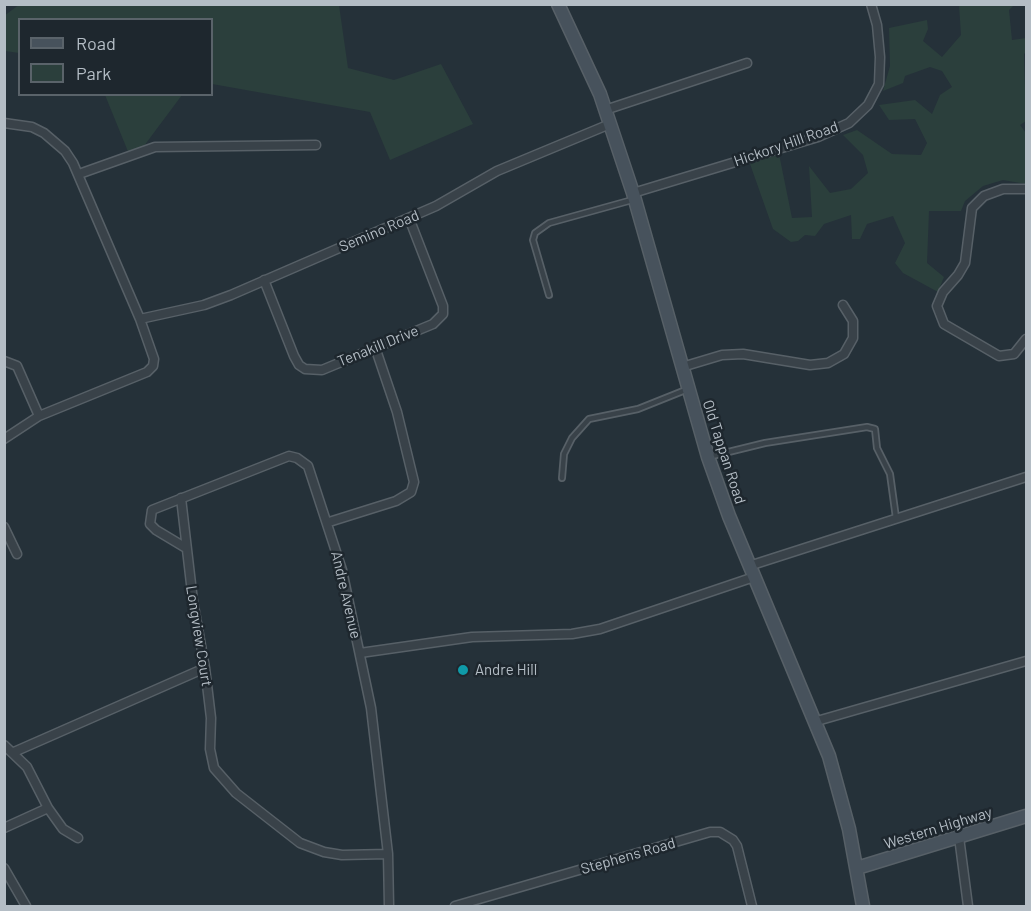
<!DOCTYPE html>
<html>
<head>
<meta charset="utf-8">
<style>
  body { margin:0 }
  #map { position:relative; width:1031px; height:911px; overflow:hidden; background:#253139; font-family:Barlow,sans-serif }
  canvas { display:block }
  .frame { position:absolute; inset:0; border:6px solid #b4bdc5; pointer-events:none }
  .legend { position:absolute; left:18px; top:18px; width:195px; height:78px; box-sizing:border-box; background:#1e272e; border:2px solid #5a636a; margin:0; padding:8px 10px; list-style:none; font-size:18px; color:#b4bdc5 }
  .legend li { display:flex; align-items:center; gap:12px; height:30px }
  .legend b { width:30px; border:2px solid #5a636a }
</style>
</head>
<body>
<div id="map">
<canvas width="1031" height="911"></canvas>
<div class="frame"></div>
<ul class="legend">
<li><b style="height:8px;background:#47525c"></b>Road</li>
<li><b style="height:16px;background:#2b3f3c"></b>Park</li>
</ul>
</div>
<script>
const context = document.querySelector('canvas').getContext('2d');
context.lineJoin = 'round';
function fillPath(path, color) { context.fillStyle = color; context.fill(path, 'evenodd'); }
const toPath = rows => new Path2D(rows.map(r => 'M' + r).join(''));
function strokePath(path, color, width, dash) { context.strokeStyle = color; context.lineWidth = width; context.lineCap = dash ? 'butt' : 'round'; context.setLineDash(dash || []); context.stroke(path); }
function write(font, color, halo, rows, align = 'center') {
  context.font = font + ' Barlow,sans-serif'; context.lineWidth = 5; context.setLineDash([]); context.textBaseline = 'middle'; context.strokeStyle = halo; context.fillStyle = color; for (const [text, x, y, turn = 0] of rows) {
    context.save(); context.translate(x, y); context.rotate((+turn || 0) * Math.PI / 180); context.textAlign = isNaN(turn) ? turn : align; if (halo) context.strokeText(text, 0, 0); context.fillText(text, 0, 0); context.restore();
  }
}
const green = toPath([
  [20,4,339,5,348,68,394,80,441,64,473,124,390,160,370,112,212,84,212,20,20,20,19,53,5,51,4,16],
  [959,5,1014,5,1009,10,1012,40,1026,38,1026,52,1024,54,1026,121,1020,125,1026,133,1026,184,1003,180,983,186,965,201,961,211,929,211,927,263,944,277,938,292,903,273,895,263,905,243,893,216,867,224,860,239,852,239,851,215,824,224,815,236,805,235,798,241,791,242,773,229,750,164,779,154,792,218,812,217,809,166,830,193,851,189,868,173,863,155,843,135,857,130,892,154,921,155,927,143,915,119,889,120,879,105,915,100,932,114,940,95,952,87,942,71,930,67,905,76,903,83,883,91,890,66,889,28,927,20,928,29,923,41,942,57,961,35],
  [105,95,182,95,141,150,129,154]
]);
const lane = toPath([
  [549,295,533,240,535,233,549,223,632,200],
  [708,457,765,443,867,427,875,429,877,448,890,474,896,518],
  [562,478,564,454,572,438,589,419,638,409,688,389]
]);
const street = toPath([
  [605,110,747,63],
  [4,123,32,127,44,133,65,151,73,163,140,319,154,359,153,366,147,372,39,416,4,439],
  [79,174,155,147,316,145],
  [1026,189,1003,189,984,196,972,208,965,263,958,275,943,292,937,306,944,324,999,356,1014,354,1026,339],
  [633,193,818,137,849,123,868,105,879,84,880,57,877,25,871,4],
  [264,280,294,356,299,365,305,369,322,370,433,324,443,314,443,306,409,218],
  [140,319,204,305,231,295,436,206,497,171,610,124],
  [4,361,17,366,39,416],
  [682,367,722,355,743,354,810,365,828,363,844,354,853,338,853,321,843,305],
  [181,498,193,601,205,668,211,718,210,749,214,768,236,793,300,843,324,852,342,855,388,854],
  [329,522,396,501,411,492,414,482,397,412,375,347],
  [4,527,17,554],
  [186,548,156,530,150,524,152,510,289,456,297,458,308,466,342,570,371,708,388,854,389,906],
  [749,566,1026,477],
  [360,653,472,637,572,634,600,629,754,577],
  [817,721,1026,661],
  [4,745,27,767,48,808,63,829,78,838],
  [14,752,205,668],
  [4,828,48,808],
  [959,837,968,906],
  [4,868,26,906],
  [455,906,710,832,720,832,733,840,737,846,752,906]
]);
const secondary = toPath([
  [558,4,600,94,633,193,708,457,729,516,829,756,849,829,863,906],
  [857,868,1026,816]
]);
const markers = [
  [463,670,6,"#0f9aa8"]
];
const streetNames = [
  ["Hickory Hill Road",786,144,-19],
  ["Semino Road",379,231,-23],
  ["Tenakill Drive",378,346,-22],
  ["Old Tappan Road",724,452,72],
  ["Andre Avenue",346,595,77],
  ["Longview Court",199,636,81],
  ["Western Highway",938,828,-17],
  ["Stephens Road",628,856,-16]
];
const poiNames = [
  ["Andre Hill",475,670]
];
fillPath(green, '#2b3f3c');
strokePath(lane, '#576067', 8);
strokePath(street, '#576067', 11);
strokePath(secondary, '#576067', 15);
strokePath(lane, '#394249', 4.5);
strokePath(street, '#394249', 8);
strokePath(secondary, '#47525c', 12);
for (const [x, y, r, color] of markers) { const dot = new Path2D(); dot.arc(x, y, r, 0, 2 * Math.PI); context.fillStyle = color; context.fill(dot); strokePath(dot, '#1e272e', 2); }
write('15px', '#b4bdc5', '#1e272e', streetNames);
write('15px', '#b4bdc5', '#1e272e', poiNames, 'left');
</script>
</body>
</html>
